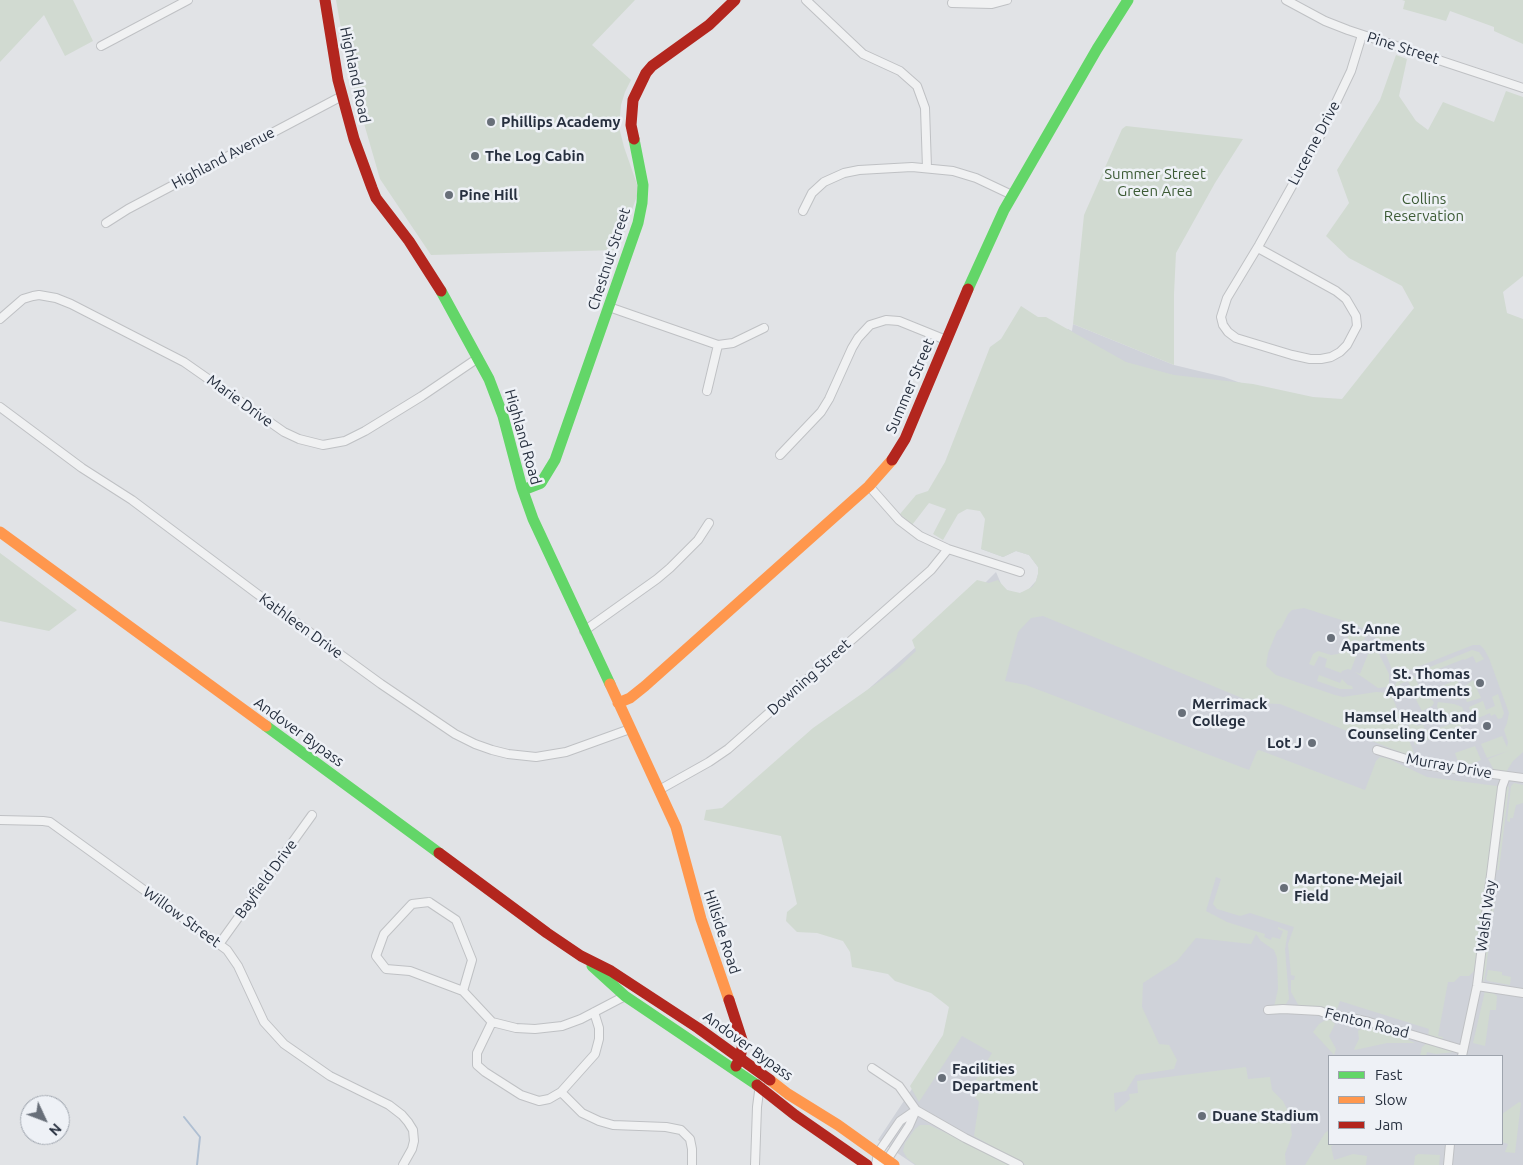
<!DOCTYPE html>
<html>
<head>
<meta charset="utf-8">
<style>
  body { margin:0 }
  #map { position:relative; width:1523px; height:1165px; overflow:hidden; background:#e1e3e6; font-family:Ubuntu,sans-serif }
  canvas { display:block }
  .legend { position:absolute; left:1328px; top:1055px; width:175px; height:90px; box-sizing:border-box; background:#eef1f6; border:1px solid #9ea4ad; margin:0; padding:6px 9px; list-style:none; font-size:15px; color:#27303f }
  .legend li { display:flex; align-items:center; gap:10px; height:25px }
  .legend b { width:25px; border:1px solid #9ea4ad }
  .north { position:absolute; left:20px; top:1095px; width:50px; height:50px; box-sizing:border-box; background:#eef1f6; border:1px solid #9ea4ad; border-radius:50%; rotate:133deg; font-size:14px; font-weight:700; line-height:20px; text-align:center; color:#27303f }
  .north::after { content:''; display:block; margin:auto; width:18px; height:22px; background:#686f79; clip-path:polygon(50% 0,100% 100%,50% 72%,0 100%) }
</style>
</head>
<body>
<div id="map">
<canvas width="1523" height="1165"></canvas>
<ul class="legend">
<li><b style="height:6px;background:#63d668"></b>Fast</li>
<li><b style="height:6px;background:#ff974d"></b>Slow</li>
<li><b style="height:6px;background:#b3261e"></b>Jam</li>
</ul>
<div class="north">N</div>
</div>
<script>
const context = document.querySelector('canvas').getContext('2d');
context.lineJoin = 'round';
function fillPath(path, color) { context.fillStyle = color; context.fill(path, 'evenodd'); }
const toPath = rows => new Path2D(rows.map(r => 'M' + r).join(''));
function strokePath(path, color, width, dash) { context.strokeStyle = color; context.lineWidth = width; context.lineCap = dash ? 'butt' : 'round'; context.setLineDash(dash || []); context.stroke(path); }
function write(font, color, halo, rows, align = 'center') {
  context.font = font + ' Ubuntu,sans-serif'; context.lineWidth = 5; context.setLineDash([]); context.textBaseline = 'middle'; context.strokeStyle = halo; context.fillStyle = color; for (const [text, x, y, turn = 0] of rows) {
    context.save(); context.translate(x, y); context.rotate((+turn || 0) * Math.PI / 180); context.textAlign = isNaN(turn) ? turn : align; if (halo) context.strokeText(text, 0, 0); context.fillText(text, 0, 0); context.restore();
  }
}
const built = toPath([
  [1073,324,1174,365,1224,377,1269,393,1344,408,1523,330,1523,1165,915,1165,878,1140,1040,896,724,817,960,608,996,572,1002,586,1007,590,1014,593,1020,593,1027,591,1036,581,1038,574,1038,567,1029,555,1016,551,1003,557,981,549,1068,329,1072,331],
  [1329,1056,1502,1056,1502,1144,1329,1144]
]);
const green = toPath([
  [0,0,73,0,93,41,65,56,44,15,0,62],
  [336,0,635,0,592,45,631,80,625,92,621,105,619,127,624,147,639,190,618,250,431,255,380,179,348,68],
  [1402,0,1523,0,1523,44,1494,31,1494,27,1450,11,1446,21,1403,9,1405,1],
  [1396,55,1407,59,1399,96,1416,121,1428,130,1443,102,1494,122,1506,91,1523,97,1523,276,1503,292,1507,313,1523,319,1523,752,1513,761,1506,772,1494,770,1488,759,1508,751,1487,758,1481,744,1502,736,1507,747,1508,742,1504,730,1507,723,1509,713,1489,658,1484,649,1480,645,1473,645,1397,675,1393,672,1385,652,1377,639,1372,634,1357,625,1304,608,1292,610,1288,614,1281,628,1277,631,1268,653,1266,666,1276,675,1335,695,1343,697,1376,692,1389,693,1392,696,1414,753,1412,757,1280,704,1254,703,1043,616,1031,618,1018,632,1005,681,1026,685,1249,770,1257,751,1259,750,1365,790,1376,761,1380,757,1387,758,1427,777,1497,786,1499,788,1474,971,1469,976,1460,976,1454,982,1448,982,1438,1036,1443,1037,1442,1040,1428,1036,1429,1029,1340,1001,1335,1014,1317,1007,1300,1008,1291,992,1291,980,1294,980,1295,976,1291,975,1288,944,1294,927,1250,913,1240,916,1217,909,1213,904,1221,879,1216,877,1206,911,1227,922,1265,934,1264,937,1271,940,1272,937,1280,939,1283,931,1278,929,1278,927,1288,931,1285,949,1289,999,1286,1004,1274,1007,1278,989,1277,958,1274,950,1261,941,1256,934,1251,944,1196,938,1177,961,1143,983,1142,1007,1159,1044,1169,1045,1177,1060,1174,1069,1136,1075,1126,1091,1114,1093,1115,1112,1130,1099,1129,1094,1138,1093,1137,1081,1246,1067,1248,1079,1270,1077,1272,1090,1283,1101,1289,1113,1292,1135,1285,1154,1286,1165,1026,1165,974,1136,979,1102,971,1092,972,1086,992,1053,962,1036,919,1102,910,1086,943,1035,949,1007,931,993,895,981,888,974,852,967,850,952,843,941,817,933,797,932,786,921,787,912,797,904,781,836,704,820,706,810,722,808,813,728,897,669,916,651,912,640,977,580,989,583,998,580,1007,590,1020,593,1032,587,1036,581,1038,574,1038,567,1029,555,1016,551,1003,557,981,549,985,519,980,511,967,509,958,514,943,540,933,534,946,509,929,503,912,525,900,514,916,495,928,491,945,462,990,347,1001,339,1021,306,1038,317,1046,317,1126,362,1174,375,1253,384,1313,397,1342,399,1414,308,1402,286,1349,258,1326,236,1349,203,1337,170,1380,100],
  [1126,126,1243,139,1215,183,1176,253,1174,294,1174,365,1073,324,1084,215,1122,129],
  [0,553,77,610,49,631,0,621],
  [1353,629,1358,630,1366,635,1363,643,1354,640,1351,648,1358,651,1351,670,1348,669,1342,671,1341,673,1325,667,1327,659,1319,656,1314,666,1309,664,1313,654,1318,651,1331,655,1338,654,1345,648,1348,636],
  [1472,650,1479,652,1484,659,1476,663,1473,656,1464,660,1464,659,1428,673,1429,677,1422,678,1420,673,1425,669],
  [1378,652,1389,674,1389,684,1387,687,1378,688,1355,672,1360,674,1368,654],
  [1319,675,1340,683,1342,679,1348,685,1352,686,1353,689,1340,689,1317,681],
  [1411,675,1414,676,1419,686,1412,691,1408,681,1400,684,1403,694,1398,696,1395,685,1397,681],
  [1458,679,1459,700,1440,697,1431,691],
  [1473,680,1481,698,1467,702,1465,698,1464,687],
  [1421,691,1433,701,1434,703,1432,706,1422,711,1413,694],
  [1498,694,1504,713,1502,718,1498,719,1495,714,1491,716,1490,713,1476,719,1472,719,1469,707,1483,701,1486,710,1495,706,1492,697],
  [1438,702,1454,704,1462,707,1469,723,1415,745,1407,719,1413,717,1417,726,1423,724,1425,731,1430,729,1431,731,1453,723,1449,713,1440,717,1437,706],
  [1475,746,1481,760,1460,768,1455,753],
  [1514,783,1523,785,1523,803,1516,805,1513,818,1510,818,1510,822,1507,821,1511,786],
  [1507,786,1509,787,1499,870,1497,870],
  [1495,900,1486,968,1484,982,1481,978,1492,904],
  [1488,970,1502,972,1502,975,1511,977,1510,985,1488,981,1486,979],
  [1485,991,1492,992,1497,996,1496,1010,1490,1010,1485,1046,1473,1043],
  [1329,1018,1335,1024,1329,1036,1336,1049,1334,1055,1313,1032,1319,1024],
  [1364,1026,1395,1034,1415,1043,1387,1043,1355,1050,1354,1049,1359,1039,1358,1031],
  [1427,1043,1454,1052,1436,1054,1427,1052,1426,1056,1420,1056,1422,1047],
  [1519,1102,1521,1103,1515,1153,1505,1152,1508,1144,1502,1142,1502,1114],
  [920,1125,929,1125,1014,1165,916,1165,907,1158,903,1151,905,1143,915,1129],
  [1329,1130,1329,1144,1337,1144,1331,1146,1334,1160,1353,1154,1367,1156,1366,1165,1305,1165,1325,1133],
  [1418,1154,1440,1155,1439,1165,1414,1165,1415,1156]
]);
const stream = toPath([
  [184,1117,200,1137,197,1165]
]);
const street = toPath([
  [806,0,863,54,900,71,917,86,925,108,927,168],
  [1286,0,1325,21,1348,30,1523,88],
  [952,3,992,4,1007,0],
  [101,46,188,0],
  [803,211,812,193,824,182,844,173,859,170,912,167,953,171,976,178,1012,195],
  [106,223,128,209,342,96],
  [1258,248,1336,291,1346,299,1356,316,1357,326,1347,345,1340,352,1331,357,1321,359,1310,359,1292,355,1236,338,1228,332,1223,325,1221,317,1227,298,1259,245,1320,136,1351,71,1362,35],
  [609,307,718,345,733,343,764,328],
  [0,319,23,299,33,296,39,295,56,298,71,304,184,362,284,432,299,439,323,445,345,441,365,431,422,396,478,358],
  [707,391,718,345],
  [0,407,82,468,132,500,256,593,381,684,455,734,475,744,492,750,508,754,536,757,566,752,630,729],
  [780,455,821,412,829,399,852,348,858,338,870,325,886,320,899,321,946,340],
  [869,486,899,520,920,536,948,549,1020,572],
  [584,631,657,579,670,568,698,540,709,523],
  [1377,750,1426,765,1523,778],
  [659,790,709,762,728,749,931,570,948,549],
  [0,820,43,821,50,822,227,950,238,966,264,1022,284,1044,330,1076,389,1105,402,1115,408,1122,413,1130,414,1141,412,1149,403,1165],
  [429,902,456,920,472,960,463,991,410,971,386,969,376,956,384,934,412,904,429,902],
  [220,943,312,815],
  [1477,986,1523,993],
  [463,991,492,1022,516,1028,535,1029,562,1026,581,1019,625,996],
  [1268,1010,1283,1009,1320,1011,1330,1015,1351,1018,1369,1022,1463,1050],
  [492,1022,477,1053,477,1065,485,1072,521,1095,539,1101,549,1099,561,1092,595,1054,599,1039,599,1028,594,1012],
  [1462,1056,1477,986,1502,787,1506,776],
  [872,1068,899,1086,916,1110,965,1138,1019,1165],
  [561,1092,582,1113,599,1121,613,1125,666,1127,681,1130,690,1139,692,1149,692,1165],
  [755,1165,757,1107,760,1084],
  [876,1165,878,1153,900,1121,916,1110],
  [881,1165,887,1160,909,1126,916,1110],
  [1448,1165,1450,1144]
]);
const fast = toPath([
  [968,289,1004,210,1097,49,1128,0],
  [441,291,489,379,503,416,522,488,533,519,610,684],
  [523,490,541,483,555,460,638,223,642,203,643,185,634,139],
  [266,726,439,853],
  [592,966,625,996,757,1085]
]);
const slow = toPath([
  [0,532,266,726],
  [610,684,676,827,701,919,729,1000],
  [618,703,630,698,645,686,869,486,892,460],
  [770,1080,788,1094,838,1125,894,1165]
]);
const jam = toPath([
  [325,0,338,80,354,139,372,188,376,198,409,241,441,291],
  [634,139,631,125,633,100,646,73,652,66,709,25,735,0],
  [892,460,905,439,968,289],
  [439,853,547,933,581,956,611,971,698,1028,770,1080],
  [729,1000,743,1043,740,1058,736,1066],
  [757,1085,795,1115,867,1165]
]);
const markers = [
  [491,122,5,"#686f79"],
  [475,156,5,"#686f79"],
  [449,195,5,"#686f79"],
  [1331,638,5,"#686f79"],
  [1480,683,5,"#686f79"],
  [1182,713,5,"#686f79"],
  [1487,726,5,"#686f79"],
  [1312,743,5,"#686f79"],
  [1284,888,5,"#686f79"],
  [942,1078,5,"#686f79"],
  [1202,1116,5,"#686f79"]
];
const streetNames = [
  ["Pine Street",1403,48,18],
  ["Highland Road",355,75,78],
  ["Lucerne Drive",1314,143,-62],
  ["Highland Avenue",223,158,-28],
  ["Chestnut Street",609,259,-72],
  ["Summer Street",910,386,-67],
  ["Marie Drive",240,401,36],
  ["Highland Road",523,437,74],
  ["Kathleen Drive",301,626,36],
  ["Downing Street",809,677,-42],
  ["Andover Bypass",299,732,36],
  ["Murray Drive",1449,766,10],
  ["Bayfield Drive",266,879,-54],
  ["Walsh Way",1486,916,-82],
  ["Willow Street",182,917,36],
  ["Hillside Road",722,932,72],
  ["Fenton Road",1367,1023,14],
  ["Andover Bypass",748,1046,36]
];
const poiNames = [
  ["Phillips Academy",501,122],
  ["The Log Cabin",485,156],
  ["Pine Hill",459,195],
  ["St. Anne",1341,629],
  ["Apartments",1341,646],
  ["St. Thomas",1470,674,"right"],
  ["Apartments",1470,691,"right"],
  ["Merrimack",1192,704],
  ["College",1192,721],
  ["Hamsel Health and",1477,717,"right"],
  ["Counseling Center",1477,734,"right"],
  ["Lot J",1302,743,"right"],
  ["Martone-Mejail",1294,879],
  ["Field",1294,896],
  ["Facilities",952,1069],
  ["Department",952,1086],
  ["Duane Stadium",1212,1116]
];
const parkNames = [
  ["Summer Street",1155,174],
  ["Green Area",1155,191],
  ["Collins",1424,199],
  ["Reservation",1424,216]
];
fillPath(built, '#cfd2d9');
fillPath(green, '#d1dad1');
strokePath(stream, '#afbfd2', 2);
strokePath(street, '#bfc1c4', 10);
strokePath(street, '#f0f1f2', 8);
strokePath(fast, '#63d668', 11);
strokePath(slow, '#ff974d', 11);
strokePath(jam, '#b3261e', 11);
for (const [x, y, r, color] of markers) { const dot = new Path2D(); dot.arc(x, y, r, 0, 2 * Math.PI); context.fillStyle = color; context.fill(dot); strokePath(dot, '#eef1f6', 2); }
write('15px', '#27303f', '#eef1f6', streetNames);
write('bold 15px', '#27303f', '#eef1f6', poiNames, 'left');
write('15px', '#3c5b35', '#eef1f6', parkNames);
</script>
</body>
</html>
